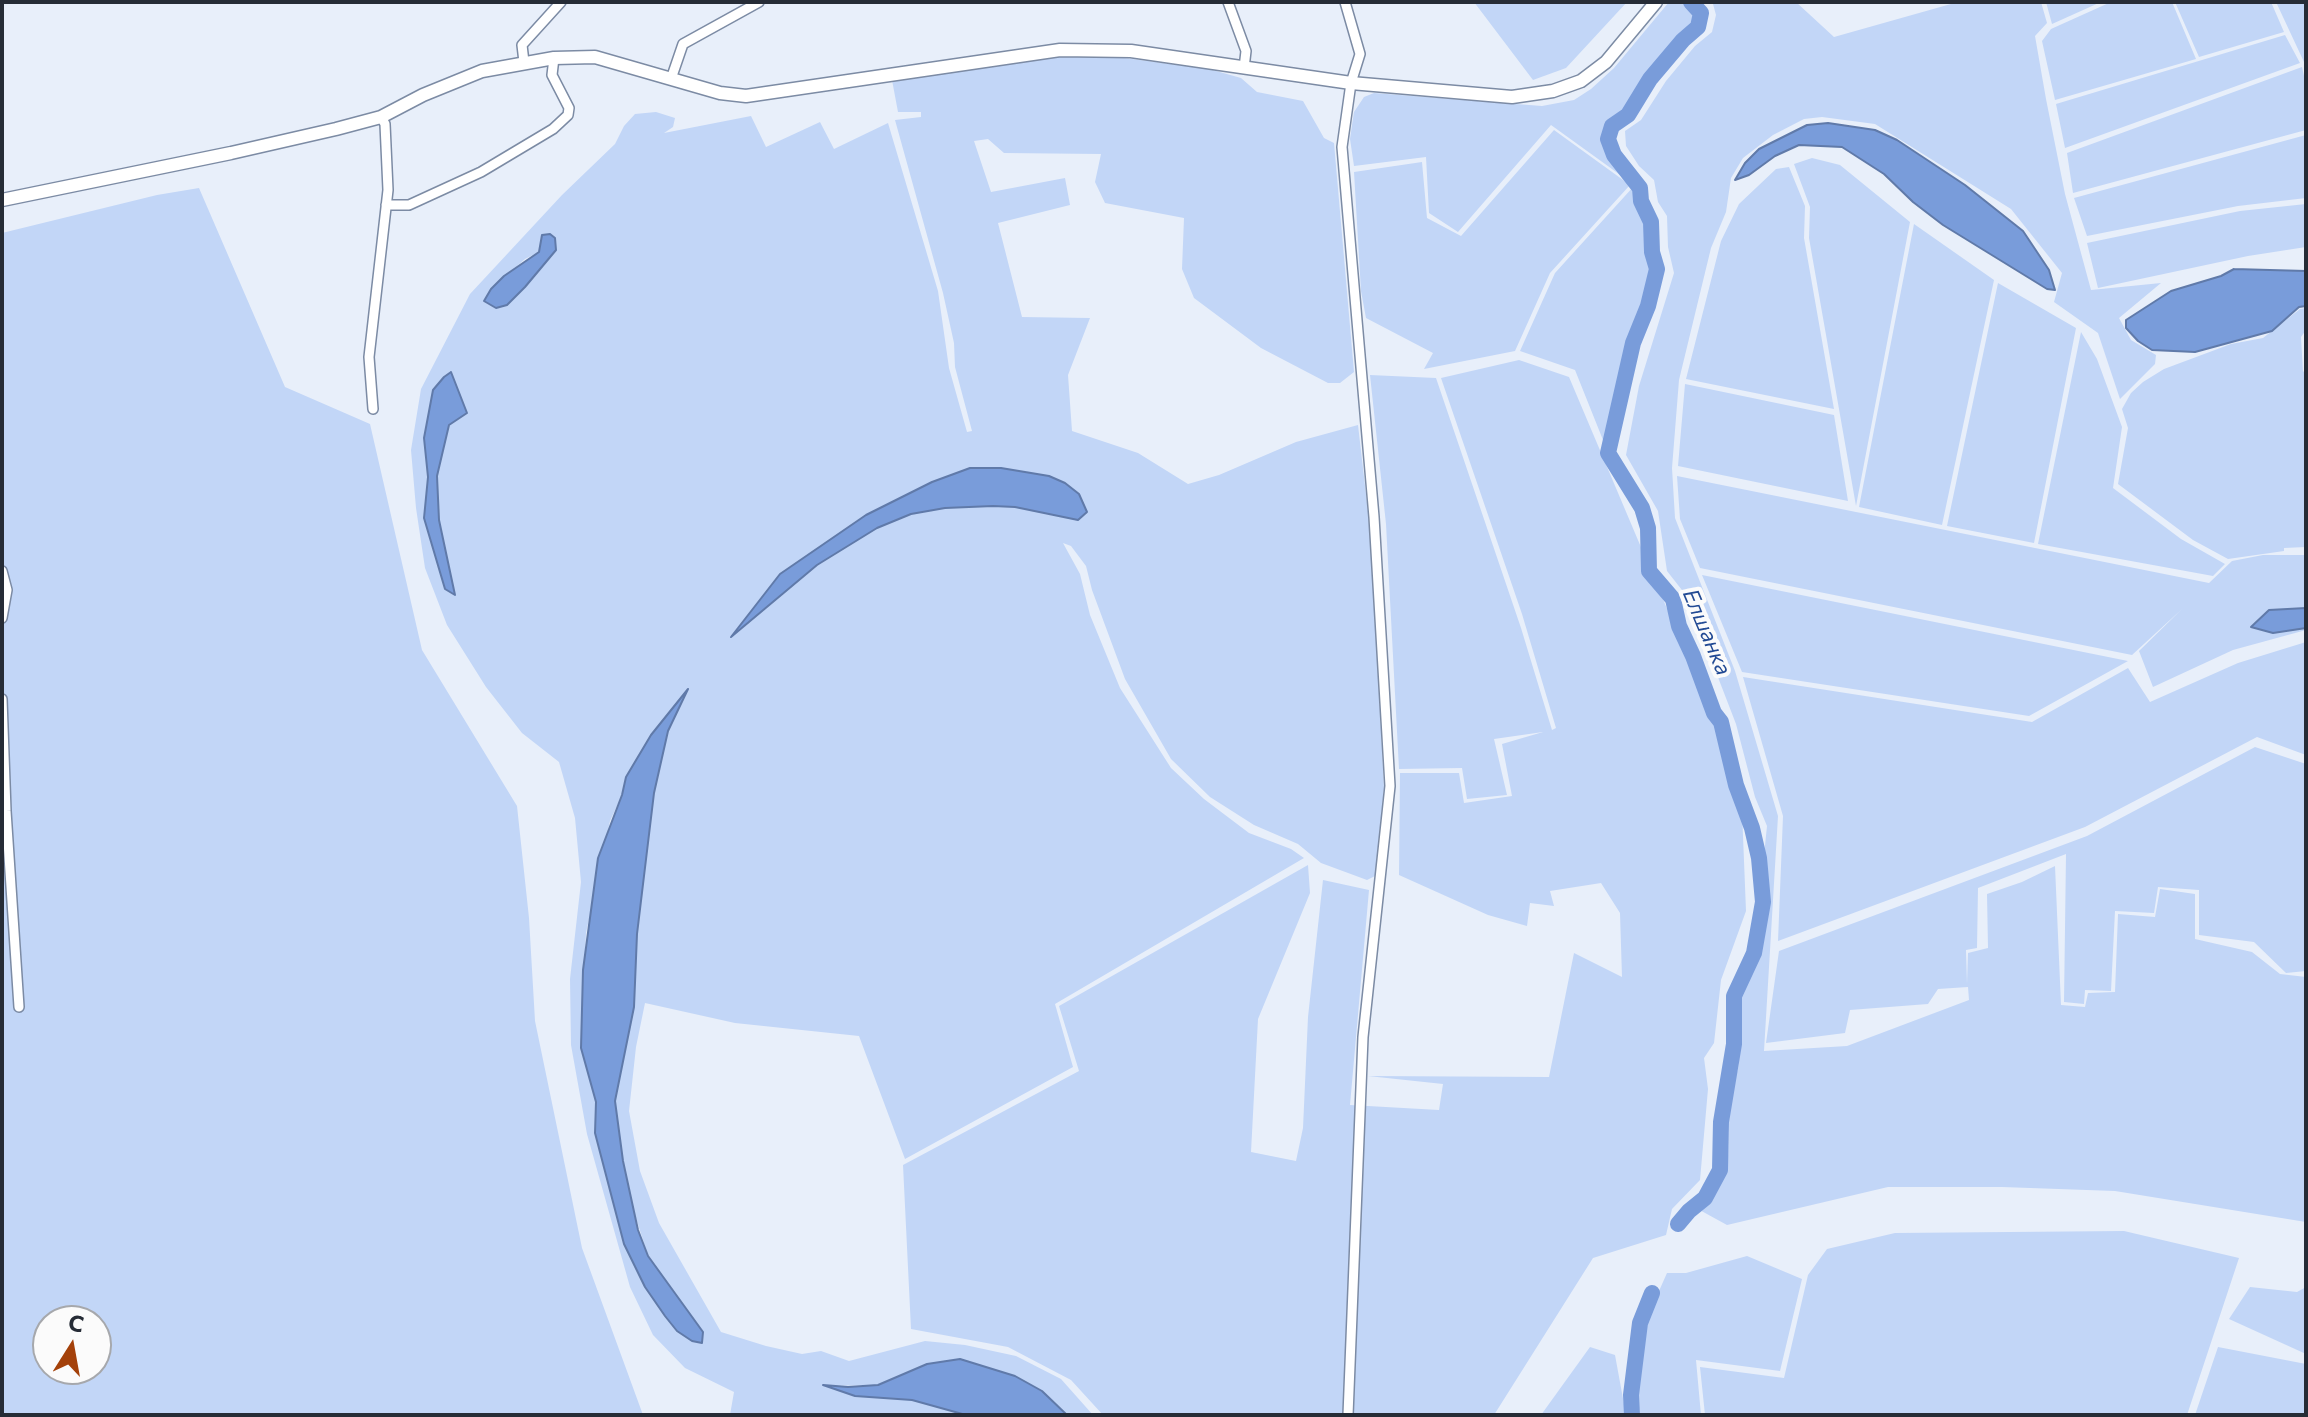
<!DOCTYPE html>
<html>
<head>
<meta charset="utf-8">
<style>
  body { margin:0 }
  #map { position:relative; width:2308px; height:1417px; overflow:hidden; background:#e8effa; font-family:Commissioner,sans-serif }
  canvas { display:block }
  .frame { position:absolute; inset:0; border:4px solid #262c36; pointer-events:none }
  .north { position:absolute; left:32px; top:1305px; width:80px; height:80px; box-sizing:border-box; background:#fbfbfb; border:2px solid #a6a8ac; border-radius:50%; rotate:11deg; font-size:22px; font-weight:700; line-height:32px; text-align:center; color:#262c36 }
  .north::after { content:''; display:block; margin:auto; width:28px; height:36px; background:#a4410a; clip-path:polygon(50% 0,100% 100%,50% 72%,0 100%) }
</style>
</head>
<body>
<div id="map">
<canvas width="2308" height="1417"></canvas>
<div class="frame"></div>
<div class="north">С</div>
</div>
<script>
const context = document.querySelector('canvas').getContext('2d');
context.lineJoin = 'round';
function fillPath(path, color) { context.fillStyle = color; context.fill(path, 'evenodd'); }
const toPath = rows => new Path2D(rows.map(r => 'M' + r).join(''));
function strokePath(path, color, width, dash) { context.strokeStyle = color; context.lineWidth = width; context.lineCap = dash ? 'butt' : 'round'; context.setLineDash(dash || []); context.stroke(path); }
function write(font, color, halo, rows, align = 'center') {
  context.font = font + ' Commissioner,sans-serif'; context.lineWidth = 8; context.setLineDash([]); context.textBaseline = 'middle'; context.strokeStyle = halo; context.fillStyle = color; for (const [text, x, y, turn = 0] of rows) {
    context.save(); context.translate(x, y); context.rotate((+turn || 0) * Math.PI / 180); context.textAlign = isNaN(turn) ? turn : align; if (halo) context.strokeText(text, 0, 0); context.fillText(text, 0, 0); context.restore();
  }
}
const green = toPath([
  [1474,2,1627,2,1566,68,1533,80],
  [1669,2,1685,2,1706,13,1707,22,1687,40,1659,73,1634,113,1621,121,1613,135,1621,157,1637,180,1630,182,1551,125,1458,232,1429,213,1426,157,1354,166,1350,139,1352,125,1354,112,1364,97,1374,93,1542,106,1574,100,1591,89,1614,68],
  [1709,2,1796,2,1834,37,1958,2,2041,2,2047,23,2035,36,2046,99,2065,194,2091,290,2161,283,2119,318,2131,340,2156,355,2155,364,2120,399,2098,333,2054,302,2062,273,2011,209,1875,124,1822,117,1804,119,1773,135,1743,158,1731,178,1726,212,1711,248,1679,380,1672,468,1675,518,1735,671,1778,816,1764,1051,1847,1046,1969,1000,1968,987,1938,989,1928,1004,1850,1010,1845,1033,1766,1043,1779,951,2087,836,2255,747,2306,764,2306,971,2286,973,2254,942,2199,935,2199,890,2158,887,2154,913,2115,911,2111,991,2085,990,2084,1004,2064,1002,2066,854,1978,888,1977,948,1966,950,1967,984,1968,953,1988,948,1987,894,2022,882,2055,866,2061,1005,2085,1007,2088,993,2115,992,2118,914,2155,917,2160,889,2195,894,2195,939,2252,952,2280,974,2306,977,2306,1222,2115,1191,2002,1187,1888,1187,1727,1225,1696,1208,1713,1195,1728,1156,1730,1092,1738,1069,1742,1021,1739,997,1742,982,1752,966,1758,948,1769,895,1763,865,1767,826,1755,797,1736,724,1699,628,1692,617,1689,599,1667,571,1658,511,1626,455,1639,386,1674,273,1668,247,1667,216,1658,202,1654,180,1639,166,1626,146,1625,131,1641,120,1666,81,1695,46,1712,32,1716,15,1713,4],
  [2046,2,2101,2,2052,24],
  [2111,2,2172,2,2196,59,2055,100,2042,41,2051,29],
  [2175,2,2271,2,2284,32,2199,57],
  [2276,2,2306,2,2306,70,2304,62],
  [2285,35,2300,63,2065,148,2056,104],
  [1054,57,1117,57,1209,69,1241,78,1257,92,1303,101,1324,138,1334,143,1354,372,1340,383,1328,383,1261,348,1194,298,1182,269,1184,218,1105,203,1095,182,1101,154,1004,153,988,139,974,141,991,192,1065,178,1070,205,998,223,1022,317,1090,318,1068,375,1072,431,1138,453,1188,484,1219,475,1296,442,1358,425,1372,546,1384,788,1375,876,1367,880,1321,863,1298,844,1254,825,1210,797,1171,759,1125,679,1092,590,1086,566,1071,546,1063,543,1080,574,1090,615,1120,688,1171,768,1204,799,1249,833,1291,849,1304,858,1055,1004,1073,1067,905,1159,859,1036,735,1023,645,1003,636,1047,629,1111,640,1171,659,1223,721,1332,766,1346,802,1354,821,1351,849,1361,925,1341,965,1345,1016,1356,1061,1379,1093,1415,1067,1415,1059,1406,927,1364,878,1385,827,1386,855,1396,912,1400,966,1415,730,1415,734,1392,685,1368,653,1335,630,1287,587,1134,571,1045,570,979,581,882,575,818,559,762,522,733,486,687,447,625,425,568,416,508,411,450,421,389,470,294,562,195,615,144,624,126,635,114,656,112,675,118,673,127,664,133,751,116,766,147,820,122,834,149,888,123,938,291,949,368,967,432,972,431,955,367,954,343,943,293,895,120,921,117,921,112,898,112,892,80],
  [542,245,556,250,507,305,491,289,525,259,539,252],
  [451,373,467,413,449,425,437,476,439,520,454,594,424,518,428,477,425,438,433,390],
  [970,468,1022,471,1049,476,1065,483,1078,520,1015,507,993,506,945,508,911,514,877,528,817,565,734,634,780,574,866,515,932,482],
  [685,694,668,731,654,793,637,934,634,1007,615,1101,618,1136,630,1199,648,1256,703,1332,677,1331,645,1287,624,1244,595,1133,596,1103,581,1048,586,933,610,821,622,795,626,777],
  [2302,67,2306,85,2306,130,2073,193,2067,153],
  [1554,130,1630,185,1550,273,1515,351,1424,369,1433,353,1366,318,1361,291,1354,172,1422,162,1427,218,1461,236],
  [2306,135,2306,198,2238,206,2087,236,2074,198],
  [1812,158,1840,165,1910,222,1856,506,1809,238,1810,207,1794,164],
  [1789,167,1805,206,1804,238,1834,409,1686,379,1721,241,1739,204,1776,169],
  [1642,183,1653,216,1662,272,1653,311,1643,327,1609,455,1575,370,1520,351,1555,273,1634,186],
  [199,188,285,387,370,424,422,650,517,806,529,918,535,1021,582,1248,643,1415,2,1415,2,233,157,195],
  [48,1321,96,1321,96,1369,48,1369],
  [2306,204,2306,247,2248,256,2098,288,2087,243,2240,211],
  [1914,224,1994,280,1942,525,1859,507],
  [1998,283,2076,328,2034,543,1947,526],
  [2306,308,2306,330,2301,337,2303,372,2306,369,2306,547,2284,548,2284,551,2228,559,2193,540,2118,484,2128,428,2122,409,2131,393,2143,382,2164,369,2231,344,2263,338,2300,309],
  [2081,332,2097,359,2122,427,2113,488,2181,539,2225,564,2213,576,2038,544],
  [1519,360,1569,377,1731,760,1742,811,1746,911,1721,980,1714,1043,1704,1058,1708,1089,1700,1180,1672,1209,1666,1235,1593,1258,1494,1415,1103,1415,1071,1380,1008,1347,911,1329,903,1165,1079,1071,1059,1006,1308,865,1310,893,1258,1019,1251,1152,1296,1161,1303,1128,1308,1017,1323,880,1369,890,1350,1105,1439,1110,1443,1084,1368,1076,1549,1077,1574,953,1622,977,1620,913,1601,883,1550,891,1554,906,1530,903,1527,926,1488,915,1399,875,1400,773,1459,773,1464,803,1512,796,1502,744,1543,732,1494,739,1507,795,1467,799,1462,768,1399,769,1386,524,1370,375,1436,378,1521,628,1552,730,1556,728,1522,614,1441,378],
  [1685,384,1834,415,1848,501,1678,466],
  [1677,476,2209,583,2232,561,2263,555,2306,555,2306,608,2269,610,2252,627,2273,633,2302,628,2306,630,2233,650,2153,687,2139,651,2182,609,2132,655,1700,568,1680,519],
  [1702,575,2128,661,2029,716,1742,672],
  [2306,642,2306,755,2257,737,2085,827,1778,941,1783,816,1743,677,2032,722,2128,668,2150,702,2238,663],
  [2124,1231,2239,1258,2187,1415,1705,1415,1700,1367,1784,1378,1808,1275,1827,1249,1895,1233],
  [1747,1256,1802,1279,1780,1371,1696,1360,1701,1415,1640,1415,1637,1392,1647,1318,1667,1273,1686,1273],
  [2250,1287,2297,1292,2306,1287,2306,1354,2229,1319],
  [1590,1347,1615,1355,1626,1415,1541,1415],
  [2218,1347,2306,1364,2306,1415,2195,1415]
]);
const water = toPath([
  [1828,123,1875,130,1897,140,1965,185,2023,231,2049,270,2055,290,2047,289,1943,225,1913,202,1884,174,1842,147,1799,145,1775,156,1749,175,1735,180,1745,163,1759,149,1807,125,1828,123],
  [550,234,555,238,556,250,525,287,507,305,496,308,484,301,491,289,504,276,539,252,542,235,550,234],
  [2234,269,2306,271,2306,306,2299,307,2272,331,2195,352,2152,350,2138,341,2126,328,2126,320,2171,291,2221,276,2234,269],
  [451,372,467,413,449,425,437,476,439,520,455,595,445,589,424,518,428,477,424,438,433,390,444,377,451,372],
  [970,468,1001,468,1049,476,1065,483,1079,494,1087,512,1078,520,1015,507,993,506,945,508,911,514,877,528,817,565,731,637,780,574,866,515,932,482,970,468],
  [2306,608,2306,628,2273,633,2251,627,2269,610,2306,608],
  [688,689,668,731,654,793,637,934,634,1007,615,1101,623,1161,638,1230,648,1256,703,1332,702,1343,692,1341,677,1331,665,1316,645,1287,624,1244,595,1133,596,1102,581,1048,583,970,598,858,622,795,626,777,651,735,688,689],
  [960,1359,1015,1376,1042,1391,1067,1415,966,1415,912,1400,855,1396,823,1385,848,1387,878,1385,927,1364,960,1359]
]);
const river = toPath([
  [1678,1224,1689,1211,1705,1198,1720,1170,1721,1122,1734,1044,1734,996,1754,953,1763,902,1759,858,1752,828,1736,785,1721,722,1714,713,1693,656,1679,626,1673,599,1649,571,1648,528,1642,508,1608,453,1633,343,1648,306,1657,269,1652,252,1651,222,1641,201,1640,188,1614,155,1608,139,1612,126,1628,115,1650,79,1683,40,1698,27,1701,13,1691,2],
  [1632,1415,1631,1395,1640,1323,1652,1293]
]);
const minor = toPath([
  [1228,2,1246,51,1244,68],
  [1345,2,1360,54,1351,83,1342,147,1374,517,1390,786,1363,1037,1348,1415],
  [524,62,522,45,561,2],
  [671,79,683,44,759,2],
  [386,205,409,205,481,172,553,129,568,115,569,108,552,75,554,58],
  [373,409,369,357,388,190,385,124,381,117],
  [2,571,7,590,2,618],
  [2,699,6,811,19,1007]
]);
const major = toPath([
  [2,200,231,153,336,129,381,117,423,95,482,71,554,58,595,57,720,93,746,96,1060,50,1131,51,1351,83,1512,97,1553,91,1581,81,1606,62,1656,2]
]);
const waterNames = [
  ["Елшанка",1707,632,67]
];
fillPath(green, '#c2d6f7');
fillPath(water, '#799cda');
strokePath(water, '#607aa9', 2);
strokePath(river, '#799cda', 16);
strokePath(minor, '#7c8ba4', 12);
strokePath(major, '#7c8ba4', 15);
strokePath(minor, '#fff', 9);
strokePath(major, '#fff', 12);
write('italic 22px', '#224a94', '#fbfbfb', waterNames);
</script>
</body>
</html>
